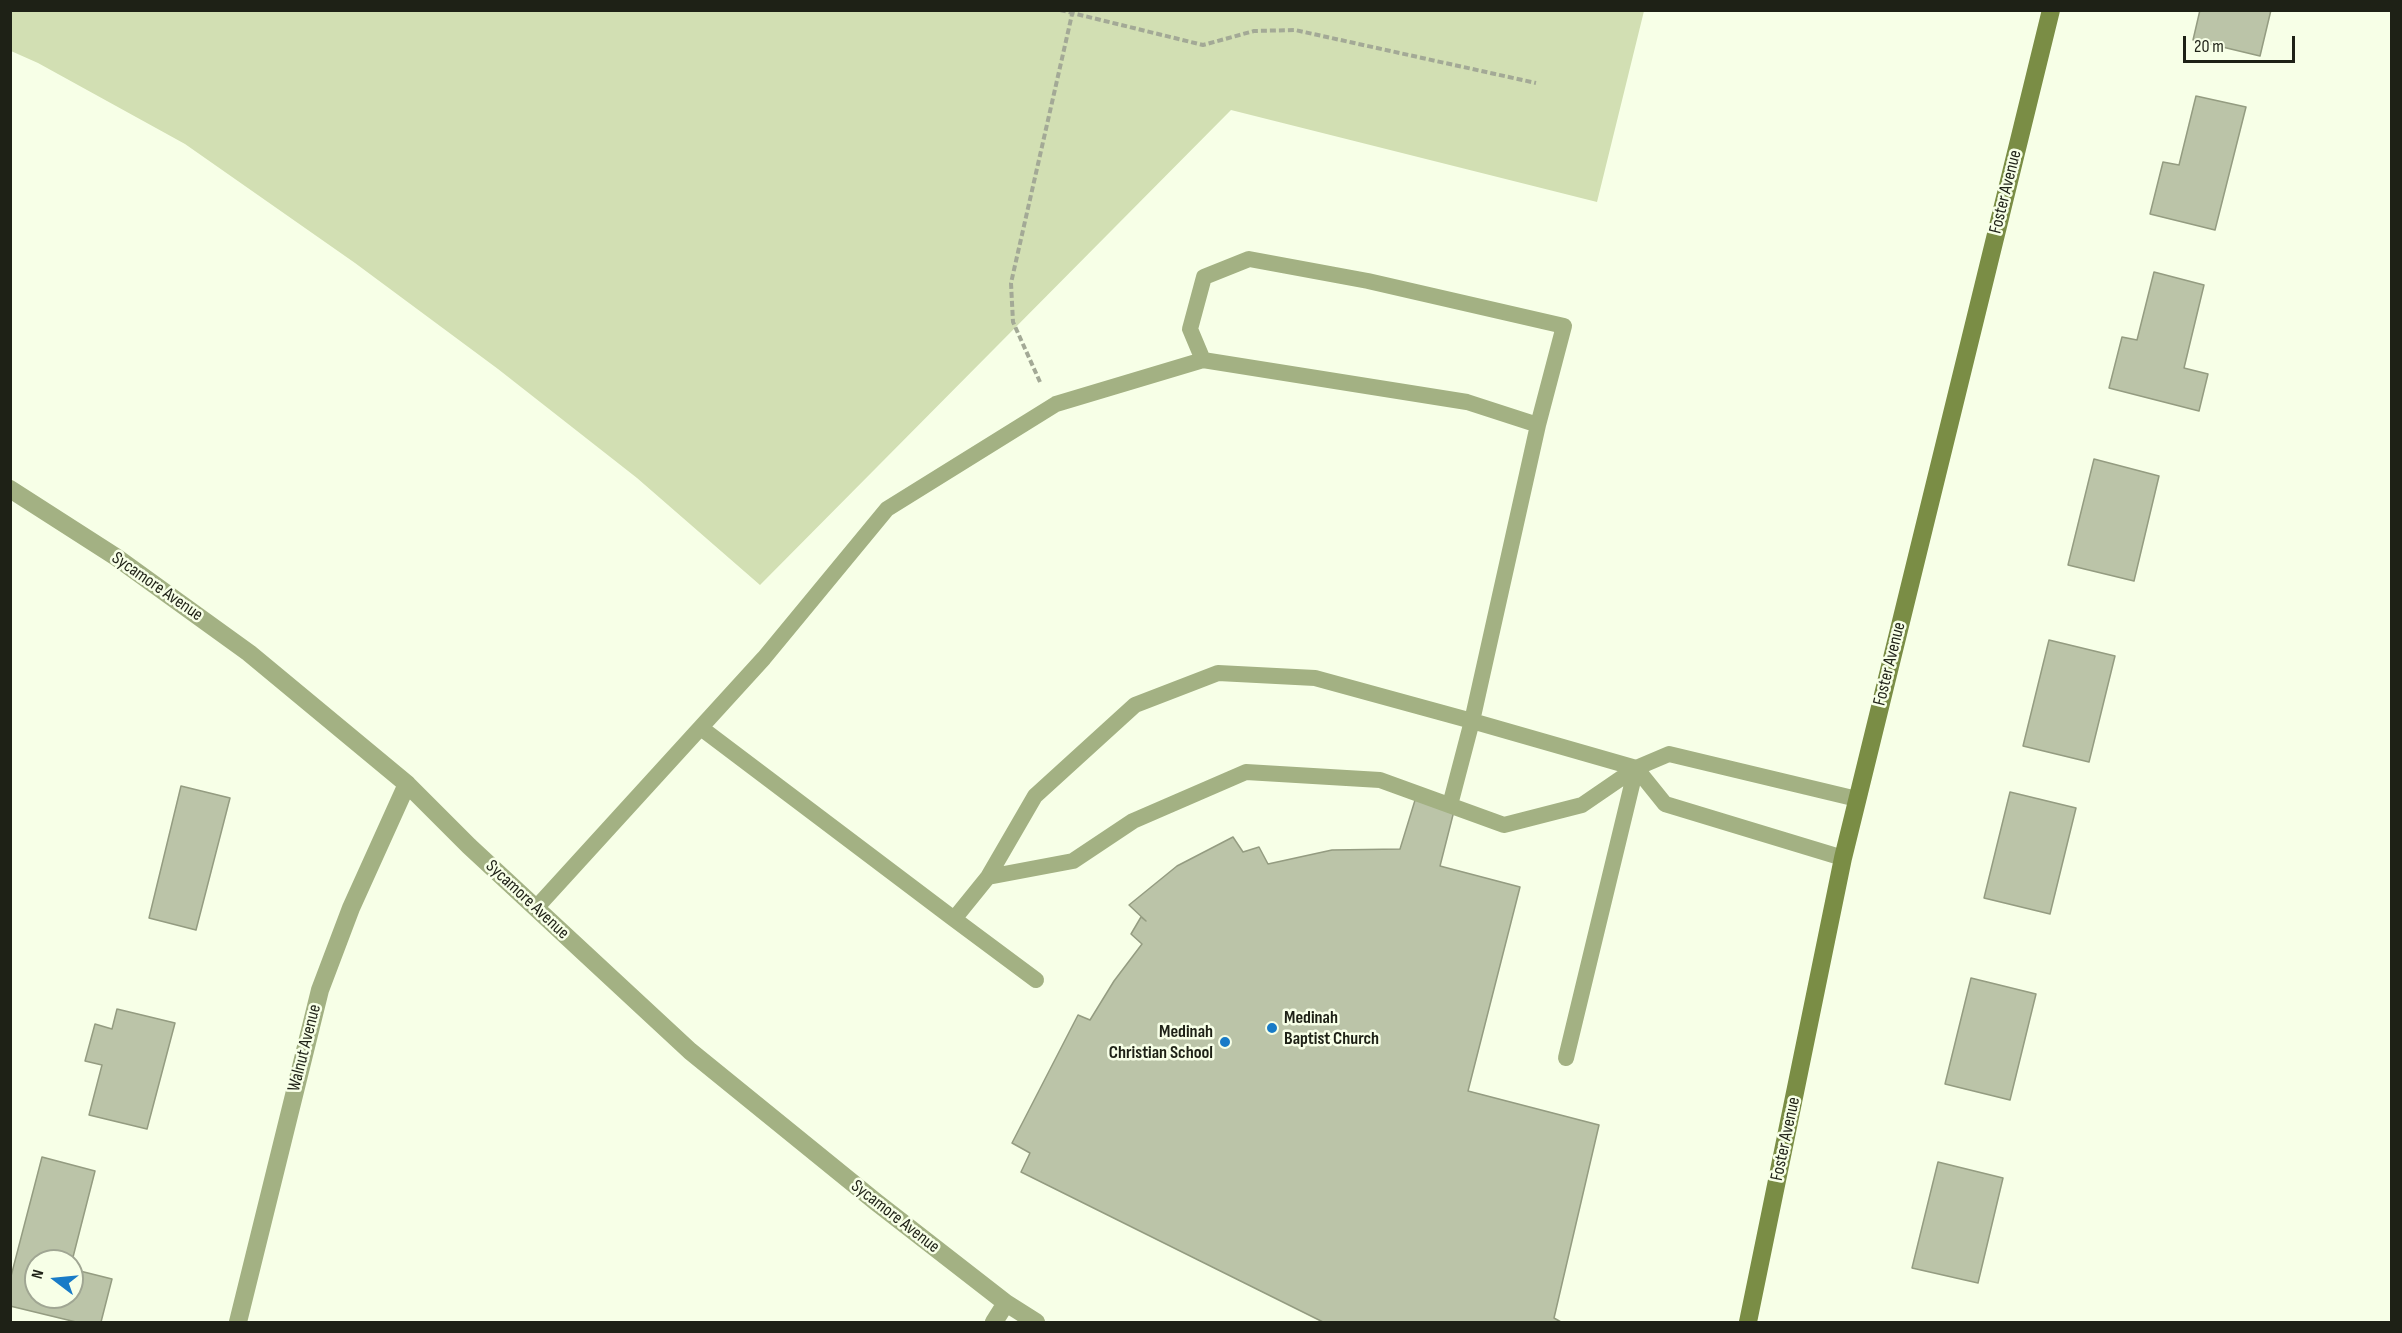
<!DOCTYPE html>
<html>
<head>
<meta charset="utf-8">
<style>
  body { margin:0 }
  #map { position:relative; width:2402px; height:1333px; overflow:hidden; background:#f7ffe7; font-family:"Sofia Sans Condensed",sans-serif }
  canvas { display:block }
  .frame { position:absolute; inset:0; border:12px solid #1e2116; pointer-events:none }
  .north { position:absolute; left:24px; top:1249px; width:60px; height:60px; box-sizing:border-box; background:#f7ffe7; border:2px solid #a0a693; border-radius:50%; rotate:286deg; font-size:16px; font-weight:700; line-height:24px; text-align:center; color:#1e2116 }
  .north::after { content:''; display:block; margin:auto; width:21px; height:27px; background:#187bc7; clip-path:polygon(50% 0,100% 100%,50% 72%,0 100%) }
  .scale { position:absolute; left:2183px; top:36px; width:112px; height:27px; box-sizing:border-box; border:3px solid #1e2116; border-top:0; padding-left:8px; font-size:18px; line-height:21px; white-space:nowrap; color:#1e2116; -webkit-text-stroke:4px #f7ffe7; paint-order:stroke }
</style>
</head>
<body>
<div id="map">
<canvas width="2402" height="1333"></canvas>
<div class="frame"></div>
<div class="north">N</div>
<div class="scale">20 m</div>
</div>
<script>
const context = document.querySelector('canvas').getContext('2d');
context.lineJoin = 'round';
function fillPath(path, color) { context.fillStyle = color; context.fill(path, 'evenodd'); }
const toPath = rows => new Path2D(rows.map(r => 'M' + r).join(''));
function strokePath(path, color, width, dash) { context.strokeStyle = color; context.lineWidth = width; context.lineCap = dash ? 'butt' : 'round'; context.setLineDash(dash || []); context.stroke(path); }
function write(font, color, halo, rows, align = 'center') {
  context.font = font + ' "Sofia Sans Condensed",sans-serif'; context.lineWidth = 5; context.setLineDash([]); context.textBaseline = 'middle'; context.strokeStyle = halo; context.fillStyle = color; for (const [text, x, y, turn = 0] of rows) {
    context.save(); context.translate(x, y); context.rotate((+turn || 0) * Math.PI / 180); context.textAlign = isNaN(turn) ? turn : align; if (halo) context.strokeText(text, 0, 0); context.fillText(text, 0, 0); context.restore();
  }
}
const green = toPath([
  [11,10,1644,10,1644,11,1597,202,1231,110,760,585,637,478,498,369,355,263,185,144,38,63,11,51]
]);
const building = toPath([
  [2200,10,2271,10,2260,56,2193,40,2200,10],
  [2196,96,2246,107,2215,230,2150,214,2163,162,2179,165,2196,96],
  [2154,272,2204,285,2184,368,2208,374,2199,411,2109,388,2122,337,2137,340,2154,272],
  [2094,459,2159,476,2134,581,2068,565,2094,459],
  [2049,640,2115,656,2089,762,2023,746,2049,640],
  [181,786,230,798,196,930,149,918,181,786],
  [2010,792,2076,808,2050,914,1984,898,2010,792],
  [1416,797,1455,807,1440,866,1520,887,1468,1091,1599,1125,1554,1318,1561,1322,1323,1322,1021,1172,1030,1153,1012,1143,1078,1015,1090,1020,1114,981,1142,944,1131,934,1141,917,1146,921,1129,905,1177,866,1233,837,1243,852,1259,847,1268,864,1332,850,1400,849,1416,797],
  [1971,978,2036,994,2010,1100,1945,1084,1971,978],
  [117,1009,175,1023,147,1129,89,1115,102,1065,85,1061,95,1024,112,1029,117,1009],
  [42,1157,95,1171,72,1261,36,1261,36,1297,72,1297,72,1269,112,1279,101,1322,76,1322,10,1306,10,1280,42,1157],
  [1938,1162,2003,1178,1978,1283,1912,1268,1938,1162]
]);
const path = toPath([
  [1060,10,1203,45,1254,31,1295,30,1536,83],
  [1040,382,1013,322,1011,283,1073,10]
]);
const lane = toPath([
  [1203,360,1190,329,1204,277,1249,259,1368,281,1564,326,1538,425],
  [701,728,954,919],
  [988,877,1035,796,1135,705,1218,673,1315,678,1472,721,1450,805],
  [536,908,764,658,887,509,1056,404,1203,360,1467,402,1538,425,1472,721,1636,768,1665,804,1843,858],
  [1036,980,954,919,988,877,1073,861,1133,821,1246,772,1380,780,1504,825,1582,805,1636,768,1669,754,1857,799],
  [1566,1058,1636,768]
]);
const street = toPath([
  [10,489,116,557,249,653,407,784,469,846,690,1051,876,1202,1006,1303,1036,1322],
  [238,1322,320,990,351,908,407,784],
  [994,1322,1006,1303]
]);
const secondary = toPath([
  [1748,1322,1843,858,2051,10]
]);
const markers = [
  [1272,1028,6,"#187bc7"],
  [1225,1042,6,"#187bc7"]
];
const streetNames = [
  ["Foster Avenue",2006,192,-76],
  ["Sycamore Avenue",157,587,35],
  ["Foster Avenue",1890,664,-76],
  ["Sycamore Avenue",527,900,43],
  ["Walnut Avenue",305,1048,-76],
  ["Foster Avenue",1786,1139,-78],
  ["Sycamore Avenue",895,1217,38]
];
const poiNames = [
  ["Medinah",1284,1018],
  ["Baptist Church",1284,1039],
  ["Medinah",1213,1032,"right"],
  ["Christian School",1213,1053,"right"]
];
fillPath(green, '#d2dfb3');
fillPath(building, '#bbc4a8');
strokePath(building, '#949c81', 1.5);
strokePath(path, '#a3a996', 4, [6, 3]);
strokePath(lane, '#a3b183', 16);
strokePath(street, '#a3b183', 18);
strokePath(secondary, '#7a8d45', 18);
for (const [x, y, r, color] of markers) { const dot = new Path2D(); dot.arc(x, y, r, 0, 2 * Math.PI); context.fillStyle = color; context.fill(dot); strokePath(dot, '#f7ffe7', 2); }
write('18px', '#1e2116', '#f7ffe7', streetNames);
write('bold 18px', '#1e2116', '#f7ffe7', poiNames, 'left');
</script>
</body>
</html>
